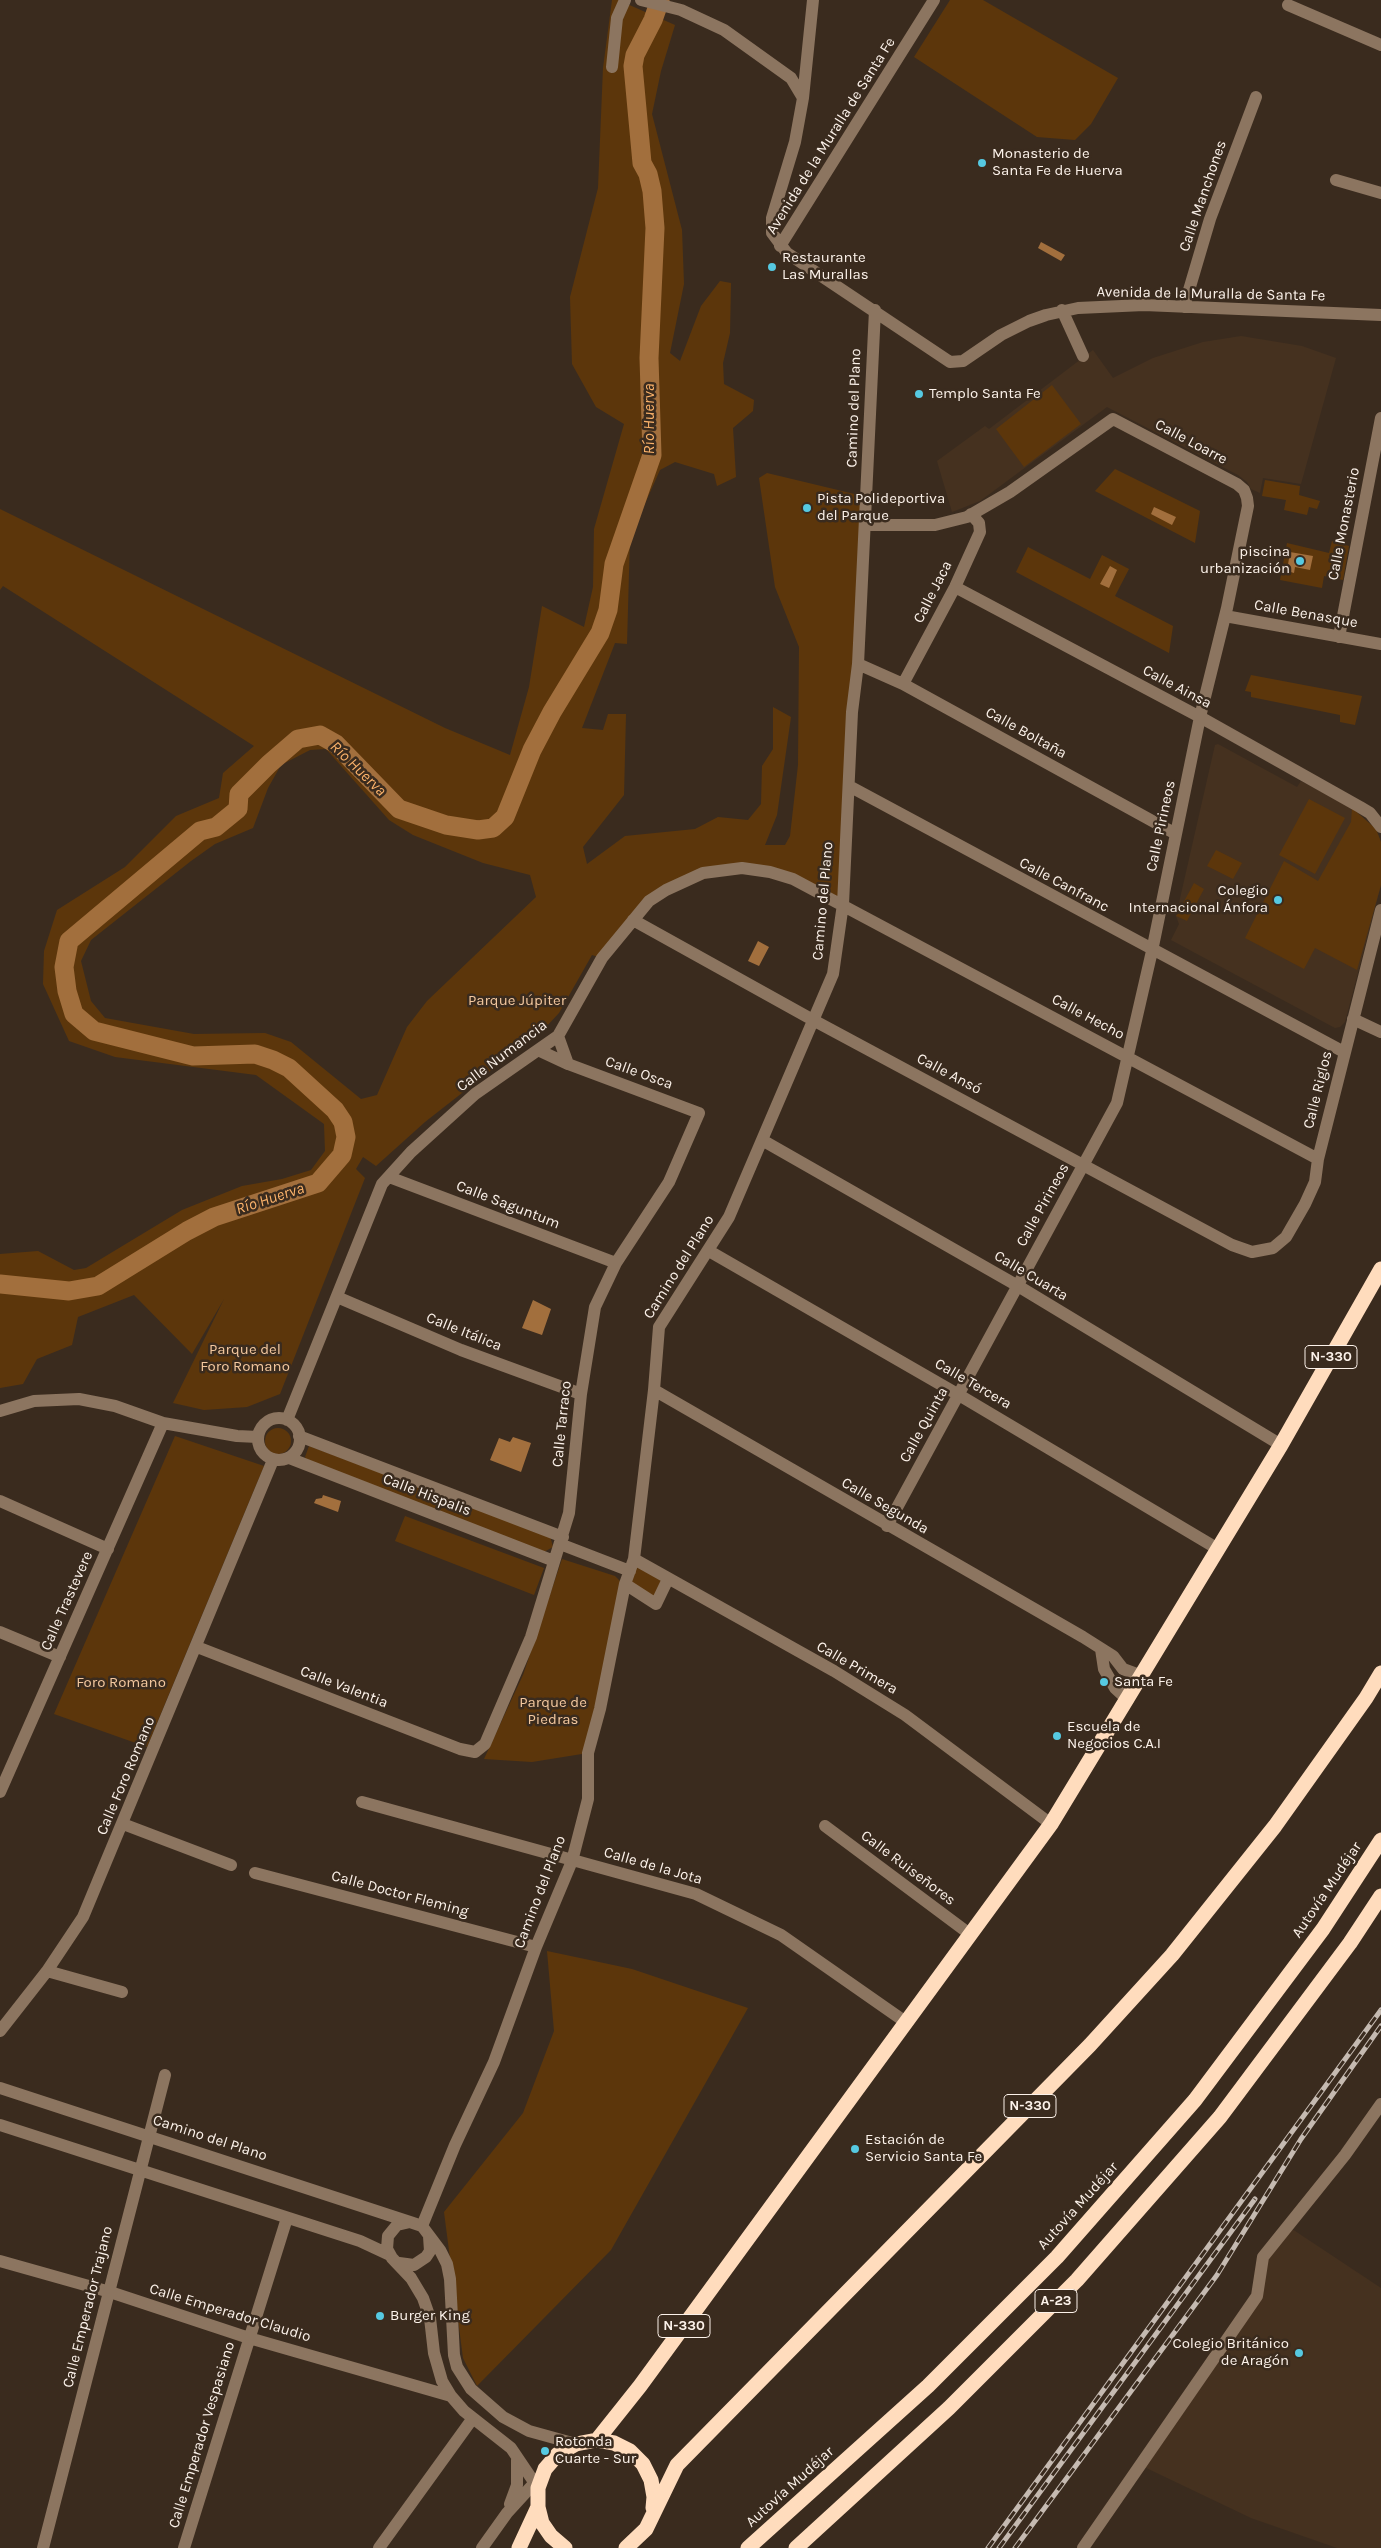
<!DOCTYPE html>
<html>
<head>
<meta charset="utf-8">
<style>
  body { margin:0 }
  canvas { display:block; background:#3a2b1e }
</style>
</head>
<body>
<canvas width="1381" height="2548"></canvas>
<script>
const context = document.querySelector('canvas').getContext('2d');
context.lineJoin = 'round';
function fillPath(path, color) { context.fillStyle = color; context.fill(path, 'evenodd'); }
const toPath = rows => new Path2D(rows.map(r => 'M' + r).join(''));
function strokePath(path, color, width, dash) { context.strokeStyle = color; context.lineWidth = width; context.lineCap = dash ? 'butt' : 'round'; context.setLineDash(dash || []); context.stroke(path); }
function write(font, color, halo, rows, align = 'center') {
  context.font = font + ' Karla,sans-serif'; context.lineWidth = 5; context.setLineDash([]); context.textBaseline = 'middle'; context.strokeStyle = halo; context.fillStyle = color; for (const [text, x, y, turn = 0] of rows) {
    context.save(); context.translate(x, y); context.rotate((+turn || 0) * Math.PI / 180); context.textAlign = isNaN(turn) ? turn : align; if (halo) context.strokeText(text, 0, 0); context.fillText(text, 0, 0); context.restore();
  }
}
const built = toPath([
  [1241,336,1302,346,1336,358,1301,484,1263,478,1260,493,1251,489,1247,482,1238,475,1107,407,980,501,952,512,937,461,985,426,989,429,1093,350,1113,378,1153,358,1203,342],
  [1218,744,1297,787,1301,781,1352,808,1376,829,1381,842,1381,885,1345,1022,1340,1027,1335,1028,1171,940,1179,924,1176,916,1215,745],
  [1289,2227,1381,2288,1381,2548,1337,2548,1251,2518,1140,2465,1257,2296,1263,2257]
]);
const green = toPath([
  [612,0,618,0,675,25,661,71,652,114,682,230,684,284,670,353,680,361,701,306,720,281,731,283,730,333,723,363,724,384,754,400,753,411,733,428,736,477,717,486,714,474,675,462,660,470,630,537,627,644,615,643,582,728,603,730,608,714,626,714,624,795,583,847,587,864,625,836,695,829,718,817,748,820,761,804,762,766,773,749,773,707,791,717,777,815,765,845,785,845,790,836,798,765,799,647,775,587,759,478,767,473,867,497,843,904,825,894,742,868,666,890,602,958,592,955,559,1013,545,1028,425,1122,376,1166,363,1157,356,1169,365,1178,280,1394,247,1407,204,1410,173,1403,224,1299,192,1354,134,1295,78,1317,72,1345,37,1359,23,1384,0,1388,0,1254,38,1251,74,1270,86,1268,182,1210,242,1186,282,1179,311,1170,325,1151,324,1124,256,1075,115,1057,69,1041,43,984,44,951,57,910,125,867,176,816,219,798,223,773,254,746,3,586,0,590,0,509,445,728,510,755,529,687,542,606,584,627,593,587,594,529,624,424,596,407,572,364,570,297,598,188,603,68],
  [326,749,389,820,413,835,483,863,530,875,536,897,427,1001,407,1027,377,1095,361,1099,291,1042,265,1033,194,1034,105,1018,91,1001,81,961,91,940,191,861,215,844,253,828,268,788,281,765,310,750],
  [950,0,983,0,1118,78,1091,124,1075,140,1037,137,914,57],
  [1052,385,1081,424,1024,467,996,429],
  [1115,469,1200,511,1195,543,1095,491],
  [1265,480,1300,486,1299,495,1320,501,1317,509,1309,507,1307,515,1284,510,1286,500,1262,496],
  [1332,541,1349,546,1343,580,1324,576,1322,588,1280,580,1287,543,1329,553],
  [1028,547,1090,579,1102,555,1129,569,1115,596,1173,626,1169,653,1016,572],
  [1251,675,1362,696,1355,725,1340,722,1340,715,1251,697,1251,692,1245,691],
  [1309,799,1345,818,1315,874,1279,855],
  [1352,808,1376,829,1381,842,1381,885,1357,970,1315,948,1304,969,1245,938,1284,861,1318,881,1351,822],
  [1216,850,1242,863,1233,879,1207,866],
  [1194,883,1204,889,1187,921,1176,916],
  '265 1441a13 13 0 1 1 26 0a13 13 0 1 1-26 0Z',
  [175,1436,264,1466,147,1747,54,1714],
  [309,1446,550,1536,553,1547,542,1553,308,1462,305,1457],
  [405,1516,544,1568,534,1595,395,1541],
  [562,1559,615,1576,623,1584,588,1753,532,1762,484,1759,523,1675],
  [636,1564,668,1579,655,1602,628,1583],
  [547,1951,632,1969,748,2008,611,2250,477,2386,463,2358,444,2212,523,2113,554,2031]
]);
const water = toPath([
  [1041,242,1065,255,1061,261,1038,248],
  [1154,507,1176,517,1172,525,1151,514],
  [1290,552,1313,556,1310,570,1295,567,1294,573,1287,571],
  [1110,566,1117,570,1109,588,1100,584],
  [758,941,769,947,759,966,748,961],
  [533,1300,551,1309,542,1335,522,1328],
  [513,1437,531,1443,521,1472,490,1460,499,1438,510,1442],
  [323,1495,341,1501,338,1512,314,1503,316,1499,322,1498]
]);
const river = toPath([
  [0,1284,69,1291,98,1286,187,1231,214,1217,318,1183,342,1155,346,1137,343,1122,335,1110,289,1068,273,1060,255,1054,193,1056,94,1031,74,1014,67,991,64,967,69,941,200,831,216,827,238,809,239,794,269,764,298,739,320,735,336,744,399,809,446,825,478,830,493,828,505,817,532,750,552,712,600,633,608,610,614,564,652,455,649,358,655,228,652,191,648,174,642,163,633,66,635,55,653,20,660,0]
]);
const minor = toPath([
  [641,0,681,10,724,30,791,78,803,98,795,142,772,218,772,233,787,253,950,362,963,361,1001,335,1029,321,1046,315,1078,308,1144,305,1381,315],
  [1288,5,1381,45],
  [612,67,617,18,625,0],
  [803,98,813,0],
  [1336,180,1381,193],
  [780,246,934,0],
  [1184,307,1210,219,1256,97],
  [1062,310,1083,356],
  [866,525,935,525,967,517,1010,492,1113,419,1237,484,1244,490,1247,498,1248,506,1227,608,1200,717,1152,951,1117,1103,887,1526],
  [955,587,1200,717,1360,807,1370,813,1381,827],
  [1225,616,1381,644],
  [1339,637,1381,418],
  [858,664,903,684,1176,834],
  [903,684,955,587,980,532,979,523,971,514],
  [849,786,1344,1052],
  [633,920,813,1020,1232,1245,1252,1252,1273,1248,1286,1237,1305,1204,1315,1182,1318,1159,1381,910],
  [1353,1019,1381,1032],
  [538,1050,568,1064],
  [762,1140,1018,1286,1281,1445],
  [389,1177,616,1263],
  [709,1251,959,1395,1218,1549],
  [337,1297,461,1350,581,1394],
  [654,1390,1083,1637,1113,1656,1123,1669,1142,1676],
  [0,1411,34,1401,79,1399,115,1406,163,1423,237,1436,258,1437],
  '258 1439a21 21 0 1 1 42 0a21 21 0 1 1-42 0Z',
  [287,1420,382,1184,411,1152,475,1094,558,1036,602,958,649,901,666,890,703,873,742,868,770,872,793,879,1318,1159],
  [299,1436,563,1537],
  [289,1458,554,1561],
  [0,1501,108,1549],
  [560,1544,630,1571],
  [634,1559,834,1671,905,1715,1051,1824],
  [625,1584,656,1604,668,1579],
  [0,1632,60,1657],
  [197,1647,460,1749,475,1752,485,1744,531,1637,569,1513,581,1394,595,1307,616,1263,669,1182,699,1113,568,1064,558,1036],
  [1101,1649,1104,1669,1115,1688,1128,1700],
  [0,1792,163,1423],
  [362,1802,696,1894,781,1935,907,2023],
  [123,1824,231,1865],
  [825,1826,971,1935],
  [255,1873,536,1947],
  [47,1971,122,1992],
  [0,2031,47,1971,83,1917,273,1460],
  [0,2088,410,2222],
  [0,2125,360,2241,390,2255],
  [422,2226,455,2145,494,2062,536,1947,572,1861,588,1799,588,1753,600,1709,625,1584,634,1559,654,1390,659,1327,729,1217,833,974,843,904,852,712,858,664,875,310],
  [0,2261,110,2292,249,2338,451,2396],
  [399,2263,414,2265,426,2257,430,2251,429,2236],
  [538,2488,511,2448,464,2411,451,2396,442,2381,434,2353,430,2318,423,2298,411,2278,392,2258,387,2249,388,2236,397,2225,410,2222,422,2226,440,2250,447,2264,450,2279,454,2355,457,2367,471,2389,503,2417,529,2431,576,2444],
  [510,2504,517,2485,517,2460],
  [43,2548,165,2075],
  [184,2548,287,2218],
  [379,2548,473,2418],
  [482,2548,507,2513,539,2478],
  [1083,2548,1257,2296,1263,2257,1345,2155,1381,2104]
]);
const highway = toPath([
  [597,2440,640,2386,1051,1824,1281,1445,1381,1269],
  [519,2548,538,2507],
  [565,2548,551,2536,542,2523,538,2507,538,2488,545,2469,558,2454,576,2444,597,2440,614,2443,630,2451,643,2464,651,2480,654,2497,653,2508],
  [626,2548,646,2529,677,2465,1090,2045,1172,1955,1275,1826,1366,1698,1381,1673],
  [748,2548,928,2386,1057,2257,1195,2100,1323,1929,1381,1840],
  [796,2548,949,2408,1077,2280,1220,2117,1350,1943,1381,1896]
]);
const rail = toPath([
  [988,2548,1381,2010],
  [999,2548,1255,2199],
  [1015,2548,1217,2275,1301,2139,1381,2026]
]);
const markers = [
  [982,163,5,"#56c9e1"],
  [772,267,5,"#56c9e1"],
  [919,394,5,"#56c9e1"],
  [807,508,5,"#56c9e1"],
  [1300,561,5,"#56c9e1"],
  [1278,900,5,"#56c9e1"],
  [1104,1682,5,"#56c9e1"],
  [1057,1736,5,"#56c9e1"],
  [855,2149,5,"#56c9e1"],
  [380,2316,5,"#56c9e1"],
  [1299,2353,5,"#56c9e1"],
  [545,2451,5,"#56c9e1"]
];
const shields = [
  [1331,1357,52],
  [1030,2106,52],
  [1056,2301,42],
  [684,2326,52]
];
const shieldNames = [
  ["N-330",1331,1357],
  ["N-330",1030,2106],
  ["A-23",1056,2301],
  ["N-330",684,2326]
];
const streetNames = [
  ["Avenida de la Muralla de Santa Fe",831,136,-58],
  ["Calle Manchones",1203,196,-71],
  ["Avenida de la Muralla de Santa Fe",1211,294,1],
  ["Camino del Plano",854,408,-88],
  ["Calle Loarre",1191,442,28],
  ["Calle Monasterio",1344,524,-79],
  ["Calle Jaca",933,592,-63],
  ["Calle Benasque",1306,614,10],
  ["Calle Ainsa",1177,687,28],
  ["Calle Boltaña",1026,733,29],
  ["Calle Pirineos",1161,826,-78],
  ["Calle Canfranc",1064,885,28],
  ["Camino del Plano",823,901,-85],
  ["Calle Hecho",1088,1017,28],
  ["Calle Numancia",502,1056,-37],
  ["Calle Osca",639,1073,20],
  ["Calle Ansó",949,1074,28],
  ["Calle Riglos",1318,1090,-76],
  ["Calle Saguntum",508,1205,21],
  ["Calle Pirineos",1043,1205,-61],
  ["Camino del Plano",679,1267,-58],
  ["Calle Cuarta",1031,1276,31],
  ["Calle Itálica",464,1332,22],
  ["Calle Tercera",973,1384,30],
  ["Calle Tarraco",562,1424,-84],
  ["Calle Quinta",924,1425,-61],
  ["Calle Hispalis",427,1495,21],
  ["Calle Segunda",885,1506,30],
  ["Calle Trastevere",67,1601,-66],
  ["Calle Primera",857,1668,30],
  ["Calle Valentia",344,1687,21],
  ["Calle Foro Romano",126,1776,-67],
  ["Calle de la Jota",653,1866,16],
  ["Calle Ruiseñores",908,1868,37],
  ["Autovía Mudéjar",1327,1890,-56],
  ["Camino del Plano",540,1892,-69],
  ["Calle Doctor Fleming",400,1894,15],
  ["Camino del Plano",210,2138,18],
  ["Autovía Mudéjar",1078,2206,-48],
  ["Calle Emperador Trajano",88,2307,-76],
  ["Calle Emperador Claudio",230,2313,17],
  ["Calle Emperador Vespasiano",202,2435,-73],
  ["Autovía Mudéjar",790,2487,-42]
];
const poiNames = [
  ["Monasterio de",992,154],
  ["Santa Fe de Huerva",992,171],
  ["Restaurante",782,258],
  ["Las Murallas",782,275],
  ["Templo Santa Fe",929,394],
  ["Pista Polideportiva",817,499],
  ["del Parque",817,516],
  ["piscina",1290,552,"right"],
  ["urbanización",1290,569,"right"],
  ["Colegio",1268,891,"right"],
  ["Internacional Ánfora",1268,908,"right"],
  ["Santa Fe",1114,1682],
  ["Escuela de",1067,1727],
  ["Negocios C.A.I",1067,1744],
  ["Estación de",865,2140],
  ["Servicio Santa Fe",865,2157],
  ["Burger King",390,2316],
  ["Colegio Británico",1289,2344,"right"],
  ["de Aragón",1289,2361,"right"],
  ["Rotonda",555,2442],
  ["Cuarte - Sur",555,2459]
];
const parkNames = [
  ["Parque Júpiter",517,1001],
  ["Parque del",245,1350],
  ["Foro Romano",245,1367],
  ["Foro Romano",121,1683],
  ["Parque de",553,1703],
  ["Piedras",553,1720]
];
const waterNames = [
  ["Río Huerva",649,419,-90],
  ["Río Huerva",358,769,44],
  ["Río Huerva",270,1199,-18]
];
fillPath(built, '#45311f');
fillPath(green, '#5c360b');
fillPath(water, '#a26f3d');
strokePath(river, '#a26f3d', 19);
strokePath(minor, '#8c7560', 12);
strokePath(highway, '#ffdcbd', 15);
strokePath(rail, '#c5bab1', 5);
strokePath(rail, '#3a2b1e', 3, [9]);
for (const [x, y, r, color] of markers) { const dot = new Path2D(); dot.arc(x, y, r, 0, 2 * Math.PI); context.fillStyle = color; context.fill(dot); strokePath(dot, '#3a2b1e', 2); }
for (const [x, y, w] of shields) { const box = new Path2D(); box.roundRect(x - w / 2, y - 11.5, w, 23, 4); context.fillStyle = '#3a2b1e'; context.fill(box); strokePath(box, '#fcf2ea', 1); }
write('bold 14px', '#fcf2ea', null, shieldNames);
write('15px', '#fcf2ea', '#3a2b1e', streetNames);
write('15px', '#fcf2ea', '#3a2b1e', poiNames, 'left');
write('15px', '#f4c89f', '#3a2b1e', parkNames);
write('italic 16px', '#fbb26a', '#3a2b1e', waterNames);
</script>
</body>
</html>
